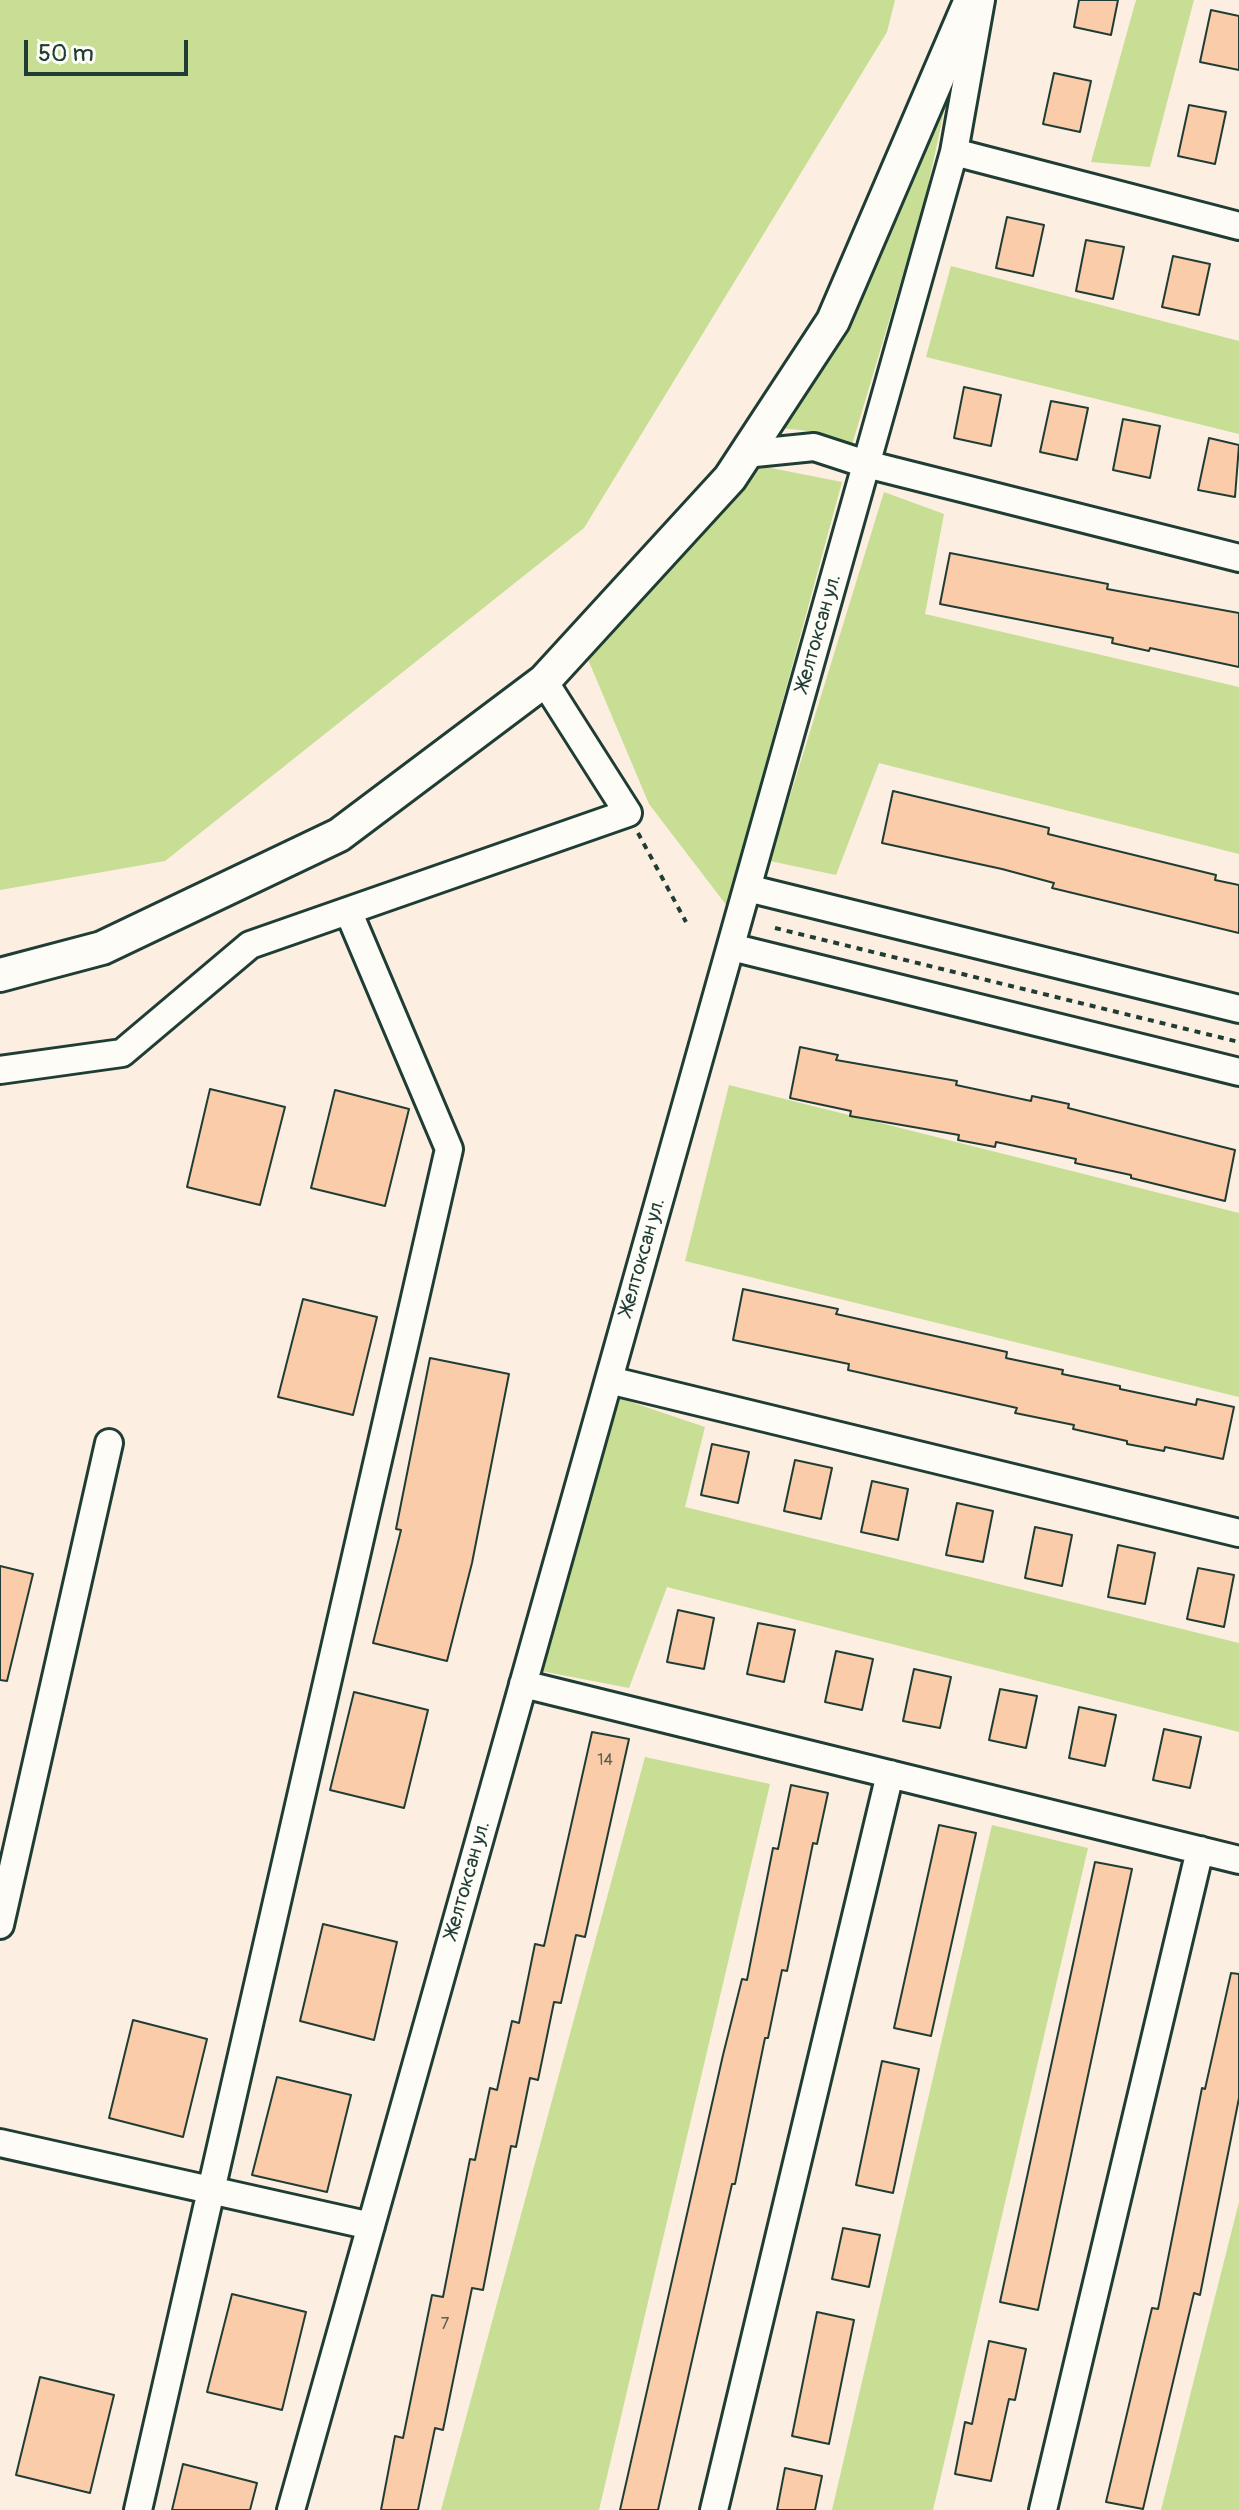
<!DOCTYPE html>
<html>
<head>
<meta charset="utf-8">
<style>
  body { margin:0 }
  #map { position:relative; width:1239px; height:2510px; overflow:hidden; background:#fceee0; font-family:Pangolin,sans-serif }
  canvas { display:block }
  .scale { position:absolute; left:24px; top:40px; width:164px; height:36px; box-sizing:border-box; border:4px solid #1f3d34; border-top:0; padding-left:10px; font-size:24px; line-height:28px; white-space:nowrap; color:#1f3d34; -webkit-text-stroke:6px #fdfcf7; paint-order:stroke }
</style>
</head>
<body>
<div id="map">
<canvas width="1239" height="2510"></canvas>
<div class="scale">50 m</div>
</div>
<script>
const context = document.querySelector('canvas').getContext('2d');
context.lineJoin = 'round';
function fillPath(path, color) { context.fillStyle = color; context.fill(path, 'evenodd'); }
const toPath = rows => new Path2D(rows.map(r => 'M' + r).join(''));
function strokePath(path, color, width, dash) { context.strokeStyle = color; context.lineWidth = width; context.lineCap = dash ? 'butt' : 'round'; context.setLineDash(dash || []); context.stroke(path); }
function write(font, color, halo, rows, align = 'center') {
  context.font = font + ' Pangolin,sans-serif'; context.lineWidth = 6; context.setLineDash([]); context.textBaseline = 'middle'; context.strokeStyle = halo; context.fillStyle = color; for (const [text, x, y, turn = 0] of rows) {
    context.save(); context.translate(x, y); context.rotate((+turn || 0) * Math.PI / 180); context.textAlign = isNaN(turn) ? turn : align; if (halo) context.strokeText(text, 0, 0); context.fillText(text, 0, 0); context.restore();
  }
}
const green = toPath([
  [0,0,895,0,887,32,584,528,165,861,0,890],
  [1136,0,1194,0,1150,167,1091,162],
  [955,60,925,200,852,445,817,432,780,428,847,331],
  [951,266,1239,341,1239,434,926,357],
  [761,466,842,482,727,906,649,804,587,657],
  [884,492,944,514,925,614,1239,687,1239,854,879,763,836,875,770,861],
  [729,1085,1239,1213,1239,1397,685,1261],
  [616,1397,705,1427,685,1507,1239,1643,1239,1732,667,1587,629,1688,541,1671],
  [645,1757,770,1784,599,2510,441,2510],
  [992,1825,1088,1848,933,2510,832,2510],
  [1239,2202,1239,2510,1161,2510]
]);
const building = toPath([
  [1079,0,1118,0,1111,35,1074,27,1079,0],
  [1211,10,1239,16,1239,70,1200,62,1211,10],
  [1054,73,1091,81,1080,132,1043,124,1054,73],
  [1189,105,1226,112,1215,164,1178,156,1189,105],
  [1007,217,1044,225,1033,276,996,268,1007,217],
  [1086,240,1124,247,1113,299,1076,291,1086,240],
  [1173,256,1210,264,1199,315,1162,307,1173,256],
  [964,387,1001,395,991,446,954,438,964,387],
  [1051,401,1088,408,1077,460,1040,452,1051,401],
  [1123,419,1160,426,1150,478,1113,470,1123,419],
  [1209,438,1239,445,1235,497,1198,490,1209,438],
  [950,553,1108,584,1107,589,1239,613,1239,667,1150,648,1149,651,1112,643,1113,638,940,604,950,553],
  [893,791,1049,828,1048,834,1216,875,1215,880,1239,885,1239,933,1052,888,1054,883,1002,869,882,843,893,791],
  [800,1047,838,1055,836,1060,957,1081,956,1085,1031,1101,1032,1096,1069,1104,1068,1108,1235,1150,1225,1201,1131,1178,1131,1175,1075,1163,1076,1159,996,1142,995,1147,958,1140,959,1135,850,1116,851,1111,790,1098,800,1047],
  [210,1089,285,1107,260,1205,187,1187,210,1089],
  [335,1090,409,1109,385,1206,311,1188,335,1090],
  [743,1289,838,1309,836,1314,1007,1352,1006,1358,1063,1370,1062,1374,1120,1386,1120,1389,1196,1405,1197,1399,1234,1407,1223,1459,1165,1447,1164,1451,1127,1444,1127,1441,1073,1429,1074,1425,1015,1413,1017,1408,848,1370,849,1364,733,1340,743,1289],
  [303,1299,377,1317,353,1415,278,1397,303,1299],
  [430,1358,509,1374,472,1563,447,1661,373,1643,401,1530,396,1529,430,1358],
  [712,1444,749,1452,738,1503,701,1495,712,1444],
  [795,1460,832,1468,821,1519,784,1511,795,1460],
  [872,1481,908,1489,898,1540,861,1532,872,1481],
  [957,1503,993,1511,983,1562,946,1555,957,1503],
  [1035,1527,1072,1535,1062,1586,1025,1578,1035,1527],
  [1118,1545,1155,1553,1145,1604,1108,1597,1118,1545],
  [0,1566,33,1574,7,1681,0,1680,0,1566],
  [1198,1568,1234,1575,1224,1627,1187,1619,1198,1568],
  [678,1610,714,1618,704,1669,667,1662,678,1610],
  [758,1623,795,1630,784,1682,747,1674,758,1623],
  [836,1651,873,1659,862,1710,825,1702,836,1651],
  [914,1669,951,1677,940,1728,903,1721,914,1669],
  [1000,1689,1037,1696,1026,1748,989,1740,1000,1689],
  [354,1692,428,1710,404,1808,330,1790,354,1692],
  [1079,1707,1116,1715,1105,1766,1069,1758,1079,1707],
  [1164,1729,1201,1737,1190,1788,1153,1780,1164,1729],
  [592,1732,629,1739,585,1937,576,1935,561,2003,554,2002,538,2080,530,2078,516,2147,511,2146,483,2290,472,2288,443,2430,435,2428,418,2510,381,2510,395,2436,403,2438,432,2295,443,2297,470,2159,475,2160,490,2088,497,2090,512,2021,519,2023,535,1944,544,1946,592,1732],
  [791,1785,828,1793,817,1844,813,1843,787,1971,782,1970,768,2038,765,2038,735,2184,732,2184,658,2510,620,2510,723,2055,742,1979,747,1980,773,1848,778,1849,791,1785],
  [939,1825,976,1833,931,2036,894,2028,939,1825],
  [1095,1862,1132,1869,1038,2310,1000,2302,1095,1862],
  [323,1924,397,1942,374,2040,300,2021,323,1924],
  [1231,1973,1239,1974,1239,2098,1200,2295,1194,2293,1143,2509,1106,2502,1152,2308,1158,2309,1202,2088,1205,2089,1231,1973],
  [133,2020,207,2039,183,2137,109,2118,133,2020],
  [882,2061,919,2069,893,2193,856,2185,882,2061],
  [277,2077,351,2095,327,2192,252,2175,277,2077],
  [843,2228,880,2235,869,2287,832,2279,843,2228],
  [232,2294,306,2312,282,2410,207,2392,232,2294],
  [817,2312,854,2320,829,2444,792,2436,817,2312],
  [989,2341,1026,2349,1015,2400,1009,2399,991,2481,955,2474,965,2422,972,2424,989,2341],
  [40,2377,114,2395,90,2493,16,2475,40,2377],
  [183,2464,257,2483,250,2510,172,2510,183,2464],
  [785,2468,822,2476,815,2510,777,2510,785,2468]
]);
const path = toPath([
  [638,833,686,922],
  [775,928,1239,1042]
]);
const minor = toPath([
  [954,152,1239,226],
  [745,454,814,447,866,464,1239,558],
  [747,888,1239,1009],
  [731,947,1239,1072],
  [0,1070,122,1053,250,945,628,813,544,681],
  [609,1380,1239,1533],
  [523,1684,1239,1860],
  [0,1925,109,1443],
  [0,2143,371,2226],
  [138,2510,449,1149,349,913],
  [291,2510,954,152,981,0],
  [714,2510,890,1774],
  [1043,2510,1200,1850]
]);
const major = toPath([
  [0,975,102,948,339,835,544,681,730,478,833,321,971,0]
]);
const numberNames = [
  ["14",605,1761],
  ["7",445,2325]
];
const streetNames = [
  ["Желтоксан ул.",819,633,-74],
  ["Желтоксан ул.",643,1257,-74],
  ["Желтоксан ул.",468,1880,-74]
];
fillPath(green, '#c7de94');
fillPath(building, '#fbcca9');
strokePath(building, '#1f3d34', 2);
strokePath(minor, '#1f3d34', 32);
strokePath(major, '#1f3d34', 38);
strokePath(path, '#1f3d34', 4, [6, 6]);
strokePath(minor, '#fdfcf7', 26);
strokePath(major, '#fdfcf7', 32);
write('16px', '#566151', null, numberNames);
write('20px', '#1f3d34', '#fdfcf7', streetNames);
</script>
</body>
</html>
